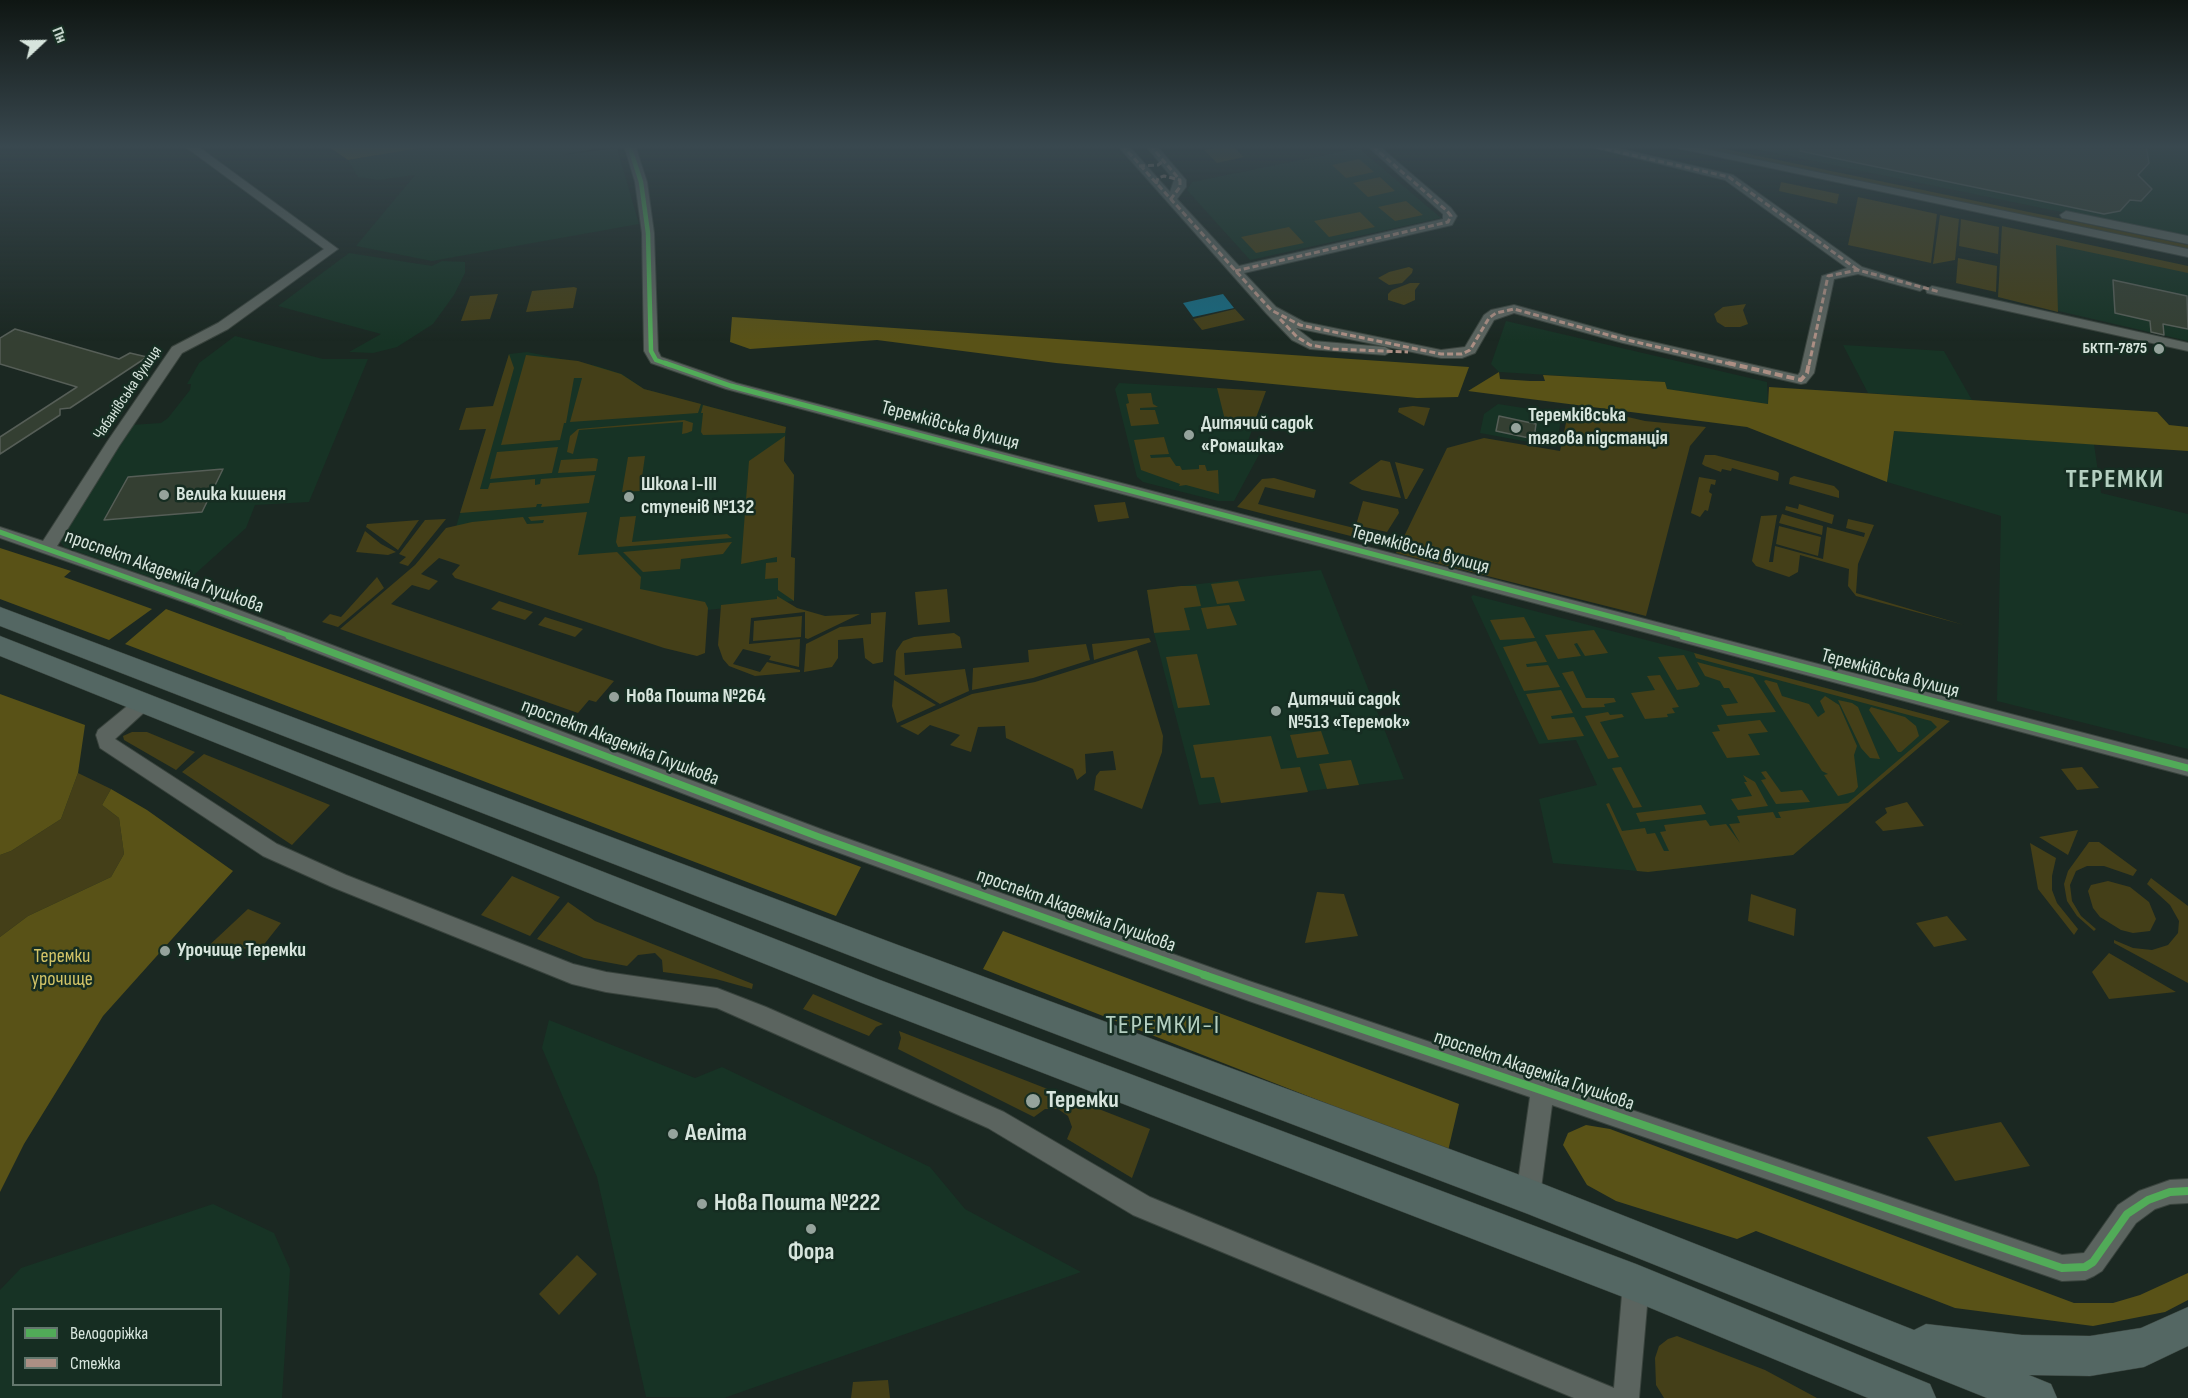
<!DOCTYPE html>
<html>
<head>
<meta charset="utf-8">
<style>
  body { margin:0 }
  #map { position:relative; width:2188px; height:1398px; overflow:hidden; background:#1b2822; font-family:"Sofia Sans Condensed",sans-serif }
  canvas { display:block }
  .legend { position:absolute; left:12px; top:1308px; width:210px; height:78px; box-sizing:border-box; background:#162d22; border:2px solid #63776d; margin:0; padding:8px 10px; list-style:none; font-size:18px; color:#d7e5dd }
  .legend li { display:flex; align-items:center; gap:12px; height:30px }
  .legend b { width:30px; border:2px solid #63776d }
  .north { position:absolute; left:12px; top:12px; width:60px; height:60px; -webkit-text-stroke:4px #162d22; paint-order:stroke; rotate:68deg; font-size:16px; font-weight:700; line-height:24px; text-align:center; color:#d7e5dd }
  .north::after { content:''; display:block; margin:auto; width:21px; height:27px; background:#d7e5dd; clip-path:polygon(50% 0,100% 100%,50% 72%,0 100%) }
</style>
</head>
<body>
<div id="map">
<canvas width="2188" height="1398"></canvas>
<ul class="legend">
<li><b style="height:8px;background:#51ab58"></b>Велодоріжка</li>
<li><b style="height:8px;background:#ac8f84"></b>Стежка</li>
</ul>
<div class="north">Пн</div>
</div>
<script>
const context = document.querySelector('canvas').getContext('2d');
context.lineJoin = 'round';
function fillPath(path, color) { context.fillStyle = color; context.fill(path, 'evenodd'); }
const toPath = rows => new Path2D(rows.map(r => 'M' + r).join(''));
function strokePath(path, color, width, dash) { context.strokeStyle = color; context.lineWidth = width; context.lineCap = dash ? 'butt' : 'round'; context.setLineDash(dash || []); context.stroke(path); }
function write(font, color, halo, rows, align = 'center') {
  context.font = font + ' "Sofia Sans Condensed",sans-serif'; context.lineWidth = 5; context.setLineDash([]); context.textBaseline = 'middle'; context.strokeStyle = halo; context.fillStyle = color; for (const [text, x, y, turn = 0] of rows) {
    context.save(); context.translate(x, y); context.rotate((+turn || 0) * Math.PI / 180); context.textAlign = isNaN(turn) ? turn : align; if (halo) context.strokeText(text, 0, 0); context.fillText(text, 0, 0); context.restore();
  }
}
const built = toPath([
  [436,145,615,145,562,155,617,148,639,224,432,261,356,246,415,175,378,180,358,177,348,160],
  [1735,145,2188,145,2188,238],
  [1359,148,1441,218,1250,260,1187,190,1192,182],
  [2002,226,2188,266,2188,341,1998,297],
  [349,253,432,266,442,261,465,262,465,273,454,295,433,324,397,347,373,353,349,352,381,334,278,306],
  [1506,321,1767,382,1768,404,1667,389,1665,382,1499,372,1491,364],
  [235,336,323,359,368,359,309,502,255,505,246,528,184,584,176,586,64,547,60,541,63,532,131,425,161,423,168,418,190,390,191,384,187,384,199,363],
  [1843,345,1944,351,1972,400,1868,393],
  [527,352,597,366,622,374,644,389,786,427,784,461,794,475,791,557,795,558,794,601,688,612,454,533,509,354],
  [1119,383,1266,391,1247,444,1262,449,1234,501,1218,501,1143,482,1137,477,1115,389],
  [1498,404,1562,414,1556,447,1480,433,1484,414],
  [1894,431,2094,444,2101,493,2188,514,2188,749,1997,701,2001,516,1887,482],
  [1321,570,1404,779,1199,805,1154,633,1147,590],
  [1473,595,1681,649,1950,721,1793,855,1648,872,1553,863,1539,799,1597,785,1576,740,1539,744,1471,597],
  [549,1020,695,1078,722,1067,930,1167,965,1209,1081,1272,724,1398,646,1397,597,1177,542,1048],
  [213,1204,274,1233,290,1269,282,1398,0,1398,0,1290,21,1268],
  [14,1310,220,1310,220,1384,14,1384]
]);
const green = toPath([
  [1232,145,1244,157,1217,163,1204,150],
  [1686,145,1706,145,2188,245,2188,250],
  [1359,159,1374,172,1346,178,1332,165],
  [1380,177,1395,191,1368,197,1353,183],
  [1781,182,1839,194,1837,204,1779,191],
  [1858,197,1937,214,1931,263,1848,245],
  [1406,201,1423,215,1395,221,1378,207],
  [1360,212,1375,227,1329,237,1314,221],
  [1940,215,1959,219,1955,260,1933,264],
  [1961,219,1999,227,1998,254,1959,246],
  [2002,226,2188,266,2188,273,2056,245,2058,312,1998,297],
  [1289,227,1304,243,1256,253,1241,237],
  [1958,258,1997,266,1996,292,1956,283],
  [1409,267,1413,269,1412,273,1402,283,1389,285,1378,278,1389,272],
  [1410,283,1420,283,1415,290,1415,300,1404,305,1388,300,1388,294,1392,290],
  [574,287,577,288,573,308,526,312,532,291],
  [498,294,490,319,461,321,470,296],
  [1746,304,1743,310,1748,324,1740,327,1725,327,1717,322,1714,314,1723,307],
  [1235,309,1245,320,1202,330,1193,319],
  [509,354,514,368,480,489,488,489,490,483,535,479,535,485,540,484,541,479,595,475,589,503,541,507,542,504,537,504,536,507,460,513,486,429,459,430,466,408,493,406],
  [526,355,578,361,621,374,644,389,701,404,698,413,570,422,582,378,574,378,566,423,564,423,560,440,501,445],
  [1217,388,1266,391,1254,423,1225,420],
  [1151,393,1153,404,1158,407,1140,408,1140,410,1155,410,1159,424,1131,426,1126,404,1129,403,1127,394],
  [703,405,786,427,785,433,703,435,701,432,703,413,701,413],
  [1413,406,1430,408,1424,426,1398,412,1399,408],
  [1602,411,1645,421,1706,427,1690,446,1646,616,1396,553,1447,448,1484,438,1560,451,1567,418,1599,420],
  [684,420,693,423,692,431,687,433,682,434,683,422,579,430,573,454,567,452,570,436,578,429],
  [785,436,784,461,794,475,791,557,795,558,794,601,778,590,778,578,765,579,766,563,777,562,777,557,741,564,749,461],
  [1164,437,1169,454,1150,455,1151,458,1170,457,1176,466,1180,466,1182,470,1199,469,1199,465,1205,465,1207,471,1218,470,1219,494,1186,485,1179,486,1180,484,1141,470,1134,440],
  [558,447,552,473,490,479,497,452],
  [1705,455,1715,455,1776,471,1779,473,1778,481,1732,468,1731,471,1722,469,1721,472,1705,466,1702,464],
  [645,456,640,491,622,492,628,457],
  [594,458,598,459,596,471,558,473,561,460],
  [1381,460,1390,462,1401,498,1362,490,1349,483],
  [1395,462,1424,469,1407,499,1405,499],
  [1794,476,1834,486,1839,491,1839,498,1789,484,1790,478],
  [1699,477,1716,480,1715,485,1711,484,1709,492,1712,494,1708,511,1705,510,1700,517,1691,513],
  [1274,478,1316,490,1314,498,1265,487,1258,504,1386,536,1378,543,1237,507,1262,479],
  [1363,501,1398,509,1399,513,1387,532,1356,525],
  [1125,502,1129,518,1098,522,1094,505],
  [1799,504,1834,515,1832,524,1785,510,1786,506,1798,509],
  [587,512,578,555,617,552,641,577,640,589,705,602,708,608,705,653,697,656,664,648,455,578,452,574,460,565,439,558,421,574,438,581,429,590,412,585,391,604,614,681,596,702,589,700,578,713,340,629,415,565,446,528,472,522,523,517,527,524,543,523,544,520,531,521,528,517],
  [1782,514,1823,526,1822,535,1779,523],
  [1777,515,1769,562,1773,562,1775,546,1823,559,1827,527,1864,537,1865,533,1846,528,1848,519,1874,525,1858,564,1856,593,1964,625,1856,596,1848,586,1849,569,1800,555,1798,572,1789,577,1756,566,1752,561,1761,516],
  [636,516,632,542,727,534,732,538,618,547,616,542,620,517],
  [446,519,408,566,399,563,406,557,399,554,425,520],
  [419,520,398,550,366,527,367,524],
  [1779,526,1821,537,1818,556,1776,544],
  [365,531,381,544,396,552,388,555,356,552],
  [732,542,723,554,681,559,680,569,643,572,623,552],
  [377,577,384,588,338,627,322,622,330,614,341,617],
  [1238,581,1245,601,1217,604,1211,584],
  [1181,586,1196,586,1201,606,1184,608,1190,630,1154,633,1147,590],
  [947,589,950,622,918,625,915,592],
  [777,596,797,608,825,616,860,614,808,639,805,638,805,612,751,618,749,644,800,639,799,667,769,660,771,656,743,649,733,664,760,672,767,662,800,670,800,672,755,676,729,666,723,659,718,645,721,605,777,599],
  [499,601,533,612,525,620,491,609],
  [1229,605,1237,625,1207,629,1201,608],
  [886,612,883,662,873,664,865,658,863,638,838,640,838,658,832,667,804,672,806,644,840,627,871,624,871,613],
  [802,616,801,637,753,641,754,621],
  [545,617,583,629,575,637,538,625],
  [1524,617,1535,638,1500,640,1490,620],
  [1594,630,1608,653,1585,656,1577,643,1574,644,1581,656,1558,659,1545,635],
  [954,633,960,637,962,648,904,653,905,675,965,669,969,691,940,704,894,675,896,651,903,641,914,637],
  [1149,638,1151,642,1094,660,1092,644],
  [1536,641,1547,662,1526,664,1527,667,1548,665,1560,687,1524,691,1503,647],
  [1086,644,1090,660,1033,678,972,690,973,668,1029,662,1028,650],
  [1137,650,1163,736,1162,752,1142,809,1094,790,1096,776,1100,771,1116,770,1113,751,1085,754,1086,773,1077,780,1073,769,1006,738,1005,726,978,727,971,752,950,745,960,735,930,725,918,735,900,726,972,694,1035,682],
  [1694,653,1950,721,1793,855,1648,872,1637,871,1606,804,1609,803,1622,831,1645,828,1647,834,1655,833,1664,851,1669,851,1660,832,1666,831,1664,825,1706,820,1710,826,1726,824,1740,843,1729,824,1740,823,1737,816,1773,812,1776,818,1781,818,1778,812,1848,803,1937,727,1931,721,1696,658],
  [1197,654,1210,705,1178,708,1166,657],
  [1684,655,1700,684,1697,687,1677,690,1658,657],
  [1697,662,1753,677,1776,712,1727,716,1721,705,1738,703,1729,688,1724,688,1720,681,1705,676],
  [1573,671,1586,698,1614,698,1616,702,1604,704,1605,707,1582,708,1562,673],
  [1660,675,1679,707,1672,708,1675,713,1667,714,1668,717,1645,719,1631,693,1655,690,1647,676],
  [894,680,936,705,897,723,892,706],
  [1766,680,1777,683,1782,696,1809,704,1818,717,1825,712,1820,701,1825,696,1839,705,1857,746,1854,755,1858,787,1854,792,1838,796,1824,775,1828,774,1822,771,1764,681],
  [1561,690,1573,713,1551,716,1552,719,1574,717,1584,736,1548,740,1526,694],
  [1838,700,1852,703,1858,707,1880,759,1870,758,1861,748],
  [1871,707,1905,717,1916,726,1919,736,1901,752,1898,752,1869,710],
  [1608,712,1610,715,1622,714,1624,717,1600,722,1619,757,1608,759,1585,716],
  [1760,720,1768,732,1748,734,1760,755,1727,758,1712,732,1720,731,1717,725],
  [1321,731,1329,754,1297,758,1290,735],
  [132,732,147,732,195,752,176,770,124,740,123,736],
  [1271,736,1281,769,1300,767,1308,792,1221,803,1214,777,1201,778,1193,745],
  [204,754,330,805,292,845,182,772],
  [1351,760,1359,785,1327,789,1319,764],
  [1621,767,1642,807,1633,808,1612,768],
  [2082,767,2099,788,2077,790,2061,769],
  [1766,771,1781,792,1802,790,1810,802,1776,804,1761,780,1766,779,1761,772],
  [78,773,111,789,102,805,119,818,124,854,111,877,28,916,0,937,0,855,11,851,61,819],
  [1743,775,1755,782,1768,806,1738,810,1731,799,1752,796,1744,782,1747,782],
  [1907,802,1924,826,1883,831,1875,822,1887,813,1885,808],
  [1701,805,1706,814,1640,822,1636,813],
  [2078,830,2068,855,2039,837],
  [2089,842,2099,842,2137,870,2133,876,2104,866,2087,866,2076,871,2070,885,2072,901,2081,916,2096,929,2094,931,2077,916,2067,901,2064,884,2068,871],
  [2030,843,2056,858,2052,876,2052,890,2057,903,2078,929,2074,935,2038,889],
  [512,876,560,897,530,936,481,915],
  [2151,878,2188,906,2188,983,2114,943,2114,940,2133,948,2152,950,2168,945,2178,933,2179,921,2170,905,2147,884],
  [2108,881,2130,887,2149,902,2156,919,2150,931,2133,933,2121,930,2100,917,2093,908,2088,891,2091,885],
  [1317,892,1344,894,1358,936,1305,943],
  [1751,894,1796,909,1794,936,1748,921],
  [568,902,595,921,753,984,752,989,716,979,663,972,662,960,655,953,638,955,627,966,584,958,537,939],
  [248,909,281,923,262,947,202,952],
  [1947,916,1967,940,1934,947,1916,923],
  [2109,953,2176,992,2109,999,2092,972],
  [813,994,883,1024,876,1027,869,1036,803,1009],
  [899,1031,1150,1129,1132,1178,1067,1139,1072,1127,1068,1116,1058,1109,1045,1109,1034,1117,898,1049,901,1038],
  [2001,1122,2030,1166,1955,1181,1927,1137],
  [577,1255,597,1274,559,1315,539,1294],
  [1677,1336,1765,1370,1817,1398,1664,1398,1656,1385,1655,1358,1659,1346,1668,1339],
  [888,1380,890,1398,851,1398,853,1382]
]);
const forest = toPath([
  [326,145,438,145,348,160],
  [732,317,1469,367,1458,397,1417,398,1056,363,877,340,750,349,730,342],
  [1499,372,1500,379,1530,381,1545,381,1543,375,1665,382,1667,389,1768,404,1769,387,2157,412,2169,425,2188,427,2188,451,1894,431,1887,482,1747,427,1468,391],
  [0,548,71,571,64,577,152,609,109,640,0,599],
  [166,609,861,867,836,916,125,644],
  [0,694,85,725,78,773,61,819,11,851,0,855],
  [111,789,147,810,233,871,103,1016,24,1144,0,1192,0,937,28,916,111,877,124,854,119,818,102,805],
  [1003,931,1459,1104,1448,1151,983,969],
  [1586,1125,1610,1129,2074,1303,2113,1303,2140,1295,2188,1273,2188,1300,2165,1312,2093,1326,1955,1308,1756,1231,1737,1239,1616,1201,1587,1185,1563,1145,1568,1133]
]);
const water = toPath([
  [1223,294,1234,308,1193,317,1183,303]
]);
const building = toPath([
  [1801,145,2146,145,2149,163,2138,175,2152,189,2141,201,2130,200,2120,211,2104,214,1800,151,1801,145],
  [2113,280,2187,296,2188,329,2163,324,2164,335,2151,332,2150,321,2115,313,2113,280],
  [15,329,119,359,130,353,147,357,70,408,60,409,60,415,0,454,0,437,77,387,0,364,0,338,15,329],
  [1499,416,1536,424,1534,439,1496,431,1499,416],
  [223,469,202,512,104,520,128,477,223,469]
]);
const minor = toPath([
  [183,145,196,145,338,249,228,329,182,353,119,446,57,546,207,598,826,831,1249,981,2062,1255,2084,1253,2118,1205,2139,1191,2170,1180,2188,1179,2188,1203,2170,1204,2155,1209,2136,1223,2102,1271,2094,1276,2085,1280,2062,1281,1552,1105,1540,1196,1537,1205,1528,1208,1519,1205,1516,1196,1530,1097,1249,1001,812,843,195,606,0,538,0,527,43,541,107,442,172,347,218,323,324,249,183,145],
  [624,145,635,145,647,182,654,233,658,351,661,357,736,383,2188,760,2188,776,726,389,651,363,644,351,642,233,635,182,624,145],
  [1117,145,1128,145,1170,192,1174,180,1145,145,1156,145,1186,180,1186,187,1177,199,1239,266,1443,219,1443,214,1366,145,1378,145,1451,208,1457,216,1452,225,1244,273,1276,307,1304,322,1441,350,1465,347,1484,315,1491,310,1514,305,1626,336,1798,375,1800,372,1822,276,1847,268,1725,180,1583,145,1604,145,1733,175,1862,267,1926,287,1920,291,1858,274,1834,279,1814,373,1806,383,1801,384,1623,343,1514,313,1494,320,1475,353,1462,358,1441,358,1296,328,1313,341,1385,347,1392,351,1385,355,1310,349,1292,340,1266,313,1117,145],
  [1663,145,1686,145,2188,249,2188,257,1663,145],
  [2066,211,2188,236,2188,244,2062,218,2060,215,2066,211],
  [1932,286,2188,343,2188,351,1927,293,1926,290,1932,286],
  [143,696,149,698,152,703,149,708,115,739,277,844,346,875,573,964,606,972,717,988,766,1007,1004,1112,1150,1197,1614,1388,1623,1283,1627,1274,1636,1270,1645,1274,1649,1283,1639,1398,1574,1398,1133,1215,988,1128,717,1008,606,992,572,984,332,887,263,856,100,748,96,735,98,730,137,698,143,696]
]);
const highway = toPath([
  [0,607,898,945,1528,1178,1914,1330,1926,1324,2022,1335,2090,1336,2141,1328,2188,1307,2188,1346,2144,1367,2090,1376,2029,1375,2051,1384,2057,1398,1987,1398,1528,1214,882,968,0,626,0,607],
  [0,636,880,980,1636,1264,1930,1384,1936,1398,1868,1398,1636,1302,862,1003,0,656,0,636]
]);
const quietFar1 = toPath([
  [1122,145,1271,310,1300,325,1441,354,1462,354,1470,350,1489,318,1496,313,1514,309,1623,339,1735,365],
  [1150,145,1180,180,1180,187,1170,200],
  [1588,145,1729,177,1858,270],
  [1139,166,1158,165,1164,160],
  [1156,184,1158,178,1164,176,1180,180],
  [1235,271,1448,222,1451,216,1447,211,1371,145],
  [1280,319,1297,337,1310,345,1333,349,1408,352],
  [1809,365,1828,276,1858,270,1940,292]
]);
const quiet = toPath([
  [1728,363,1801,380,1807,373,1809,363]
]);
const cyclewayFar3 = toPath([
  [629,145,641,182,648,233,651,351,656,360,670,365]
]);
const cyclewayFar2 = toPath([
  [665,363,731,386,1689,637],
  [0,532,293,637]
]);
const cyclewayFar1 = toPath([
  [289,636,819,837,1208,976],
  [1683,636,2188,768]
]);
const cycleway = toPath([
  [1204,975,2062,1268,2085,1267,2093,1262,2127,1214,2148,1200,2170,1192,2188,1191]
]);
const markers = [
  [2159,349,6,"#95a39c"],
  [1516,428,6,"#95a39c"],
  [1189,435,6,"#95a39c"],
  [164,495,6,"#95a39c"],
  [629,497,6,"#95a39c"],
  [614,697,6,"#95a39c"],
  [1276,711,6,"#95a39c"],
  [165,951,6,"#95a39c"],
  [1033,1101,8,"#95a39c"],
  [673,1134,6,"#95a39c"],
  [702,1204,6,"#95a39c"],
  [811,1229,6,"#95a39c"]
];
const farPoinames = [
  ["БКТП-7875",2147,349]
];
const farStreetnames = [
  ["Чабанівська вулиця",128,393,-56]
];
const poiNames = [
  ["Теремківська",1528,416],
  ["тягова підстанція",1528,439],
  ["Дитячий садок",1201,424],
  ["«Ромашка»",1201,447],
  ["Школа І-ІІІ",641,485],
  ["ступенів №132",641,508],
  ["Велика кишеня",176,495],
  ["Нова Пошта №264",626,697],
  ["Дитячий садок",1288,700],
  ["№513 «Теремок»",1288,723],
  ["Урочище Теремки",177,951]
];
const streetNames = [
  ["Теремківська вулиця",950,426,15],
  ["Теремківська вулиця",1420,550,15],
  ["проспект Академіка Глушкова",164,572,20],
  ["Теремківська вулиця",1890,674,15],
  ["проспект Академіка Глушкова",620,743,21],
  ["проспект Академіка Глушкова",1076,911,20],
  ["проспект Академіка Глушкова",1534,1071,19]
];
const parkNames = [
  ["Теремки",62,957],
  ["урочище",62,980]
];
const nearPoinames = [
  ["Теремки",1046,1101],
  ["Аеліта",685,1134],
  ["Нова Пошта №222",714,1204],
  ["Фора",811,1253,"center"]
];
const districtNames = [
  ["ТЕРЕМКИ",2115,480]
];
const nearQuarternames = [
  ["ТЕРЕМКИ-І",1163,1026]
];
fillPath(built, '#173325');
fillPath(green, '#443f18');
fillPath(forest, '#595217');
fillPath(water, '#18697f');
fillPath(building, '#343f32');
strokePath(building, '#565e57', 1.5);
strokePath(minor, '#39433d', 2);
strokePath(highway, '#39433d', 1);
fillPath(minor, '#5b645f');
fillPath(highway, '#546763');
strokePath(quietFar1, '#ac8f84', 3, [6, 3]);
strokePath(quiet, '#ac8f84', 4, [8, 4]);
strokePath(cyclewayFar3, '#51ab58', 4.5);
strokePath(cyclewayFar2, '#51ab58', 5);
strokePath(cyclewayFar1, '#51ab58', 7);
strokePath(cycleway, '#51ab58', 8);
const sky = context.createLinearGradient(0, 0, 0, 341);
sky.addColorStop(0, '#0f1613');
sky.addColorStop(0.43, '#39484f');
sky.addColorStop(1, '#39484f00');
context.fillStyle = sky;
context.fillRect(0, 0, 2188, 341);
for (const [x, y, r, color] of markers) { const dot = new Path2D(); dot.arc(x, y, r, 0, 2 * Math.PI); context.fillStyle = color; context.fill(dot); strokePath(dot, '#162d22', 2); }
write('bold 16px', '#d7e5dd', '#162d22', farPoinames, 'right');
write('16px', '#d7e5dd', '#162d22', farStreetnames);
write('bold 20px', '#d7e5dd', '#162d22', poiNames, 'left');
write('20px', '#d7e5dd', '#162d22', streetNames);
write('20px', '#d3c467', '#162d22', parkNames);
write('bold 24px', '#d7e5dd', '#162d22', nearPoinames, 'left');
context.letterSpacing = '1.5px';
write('bold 26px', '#b4cfc0', '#162d22', districtNames);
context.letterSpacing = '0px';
context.letterSpacing = '1.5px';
write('27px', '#b4cfc0', '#162d22', nearQuarternames);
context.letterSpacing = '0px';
</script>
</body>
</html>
